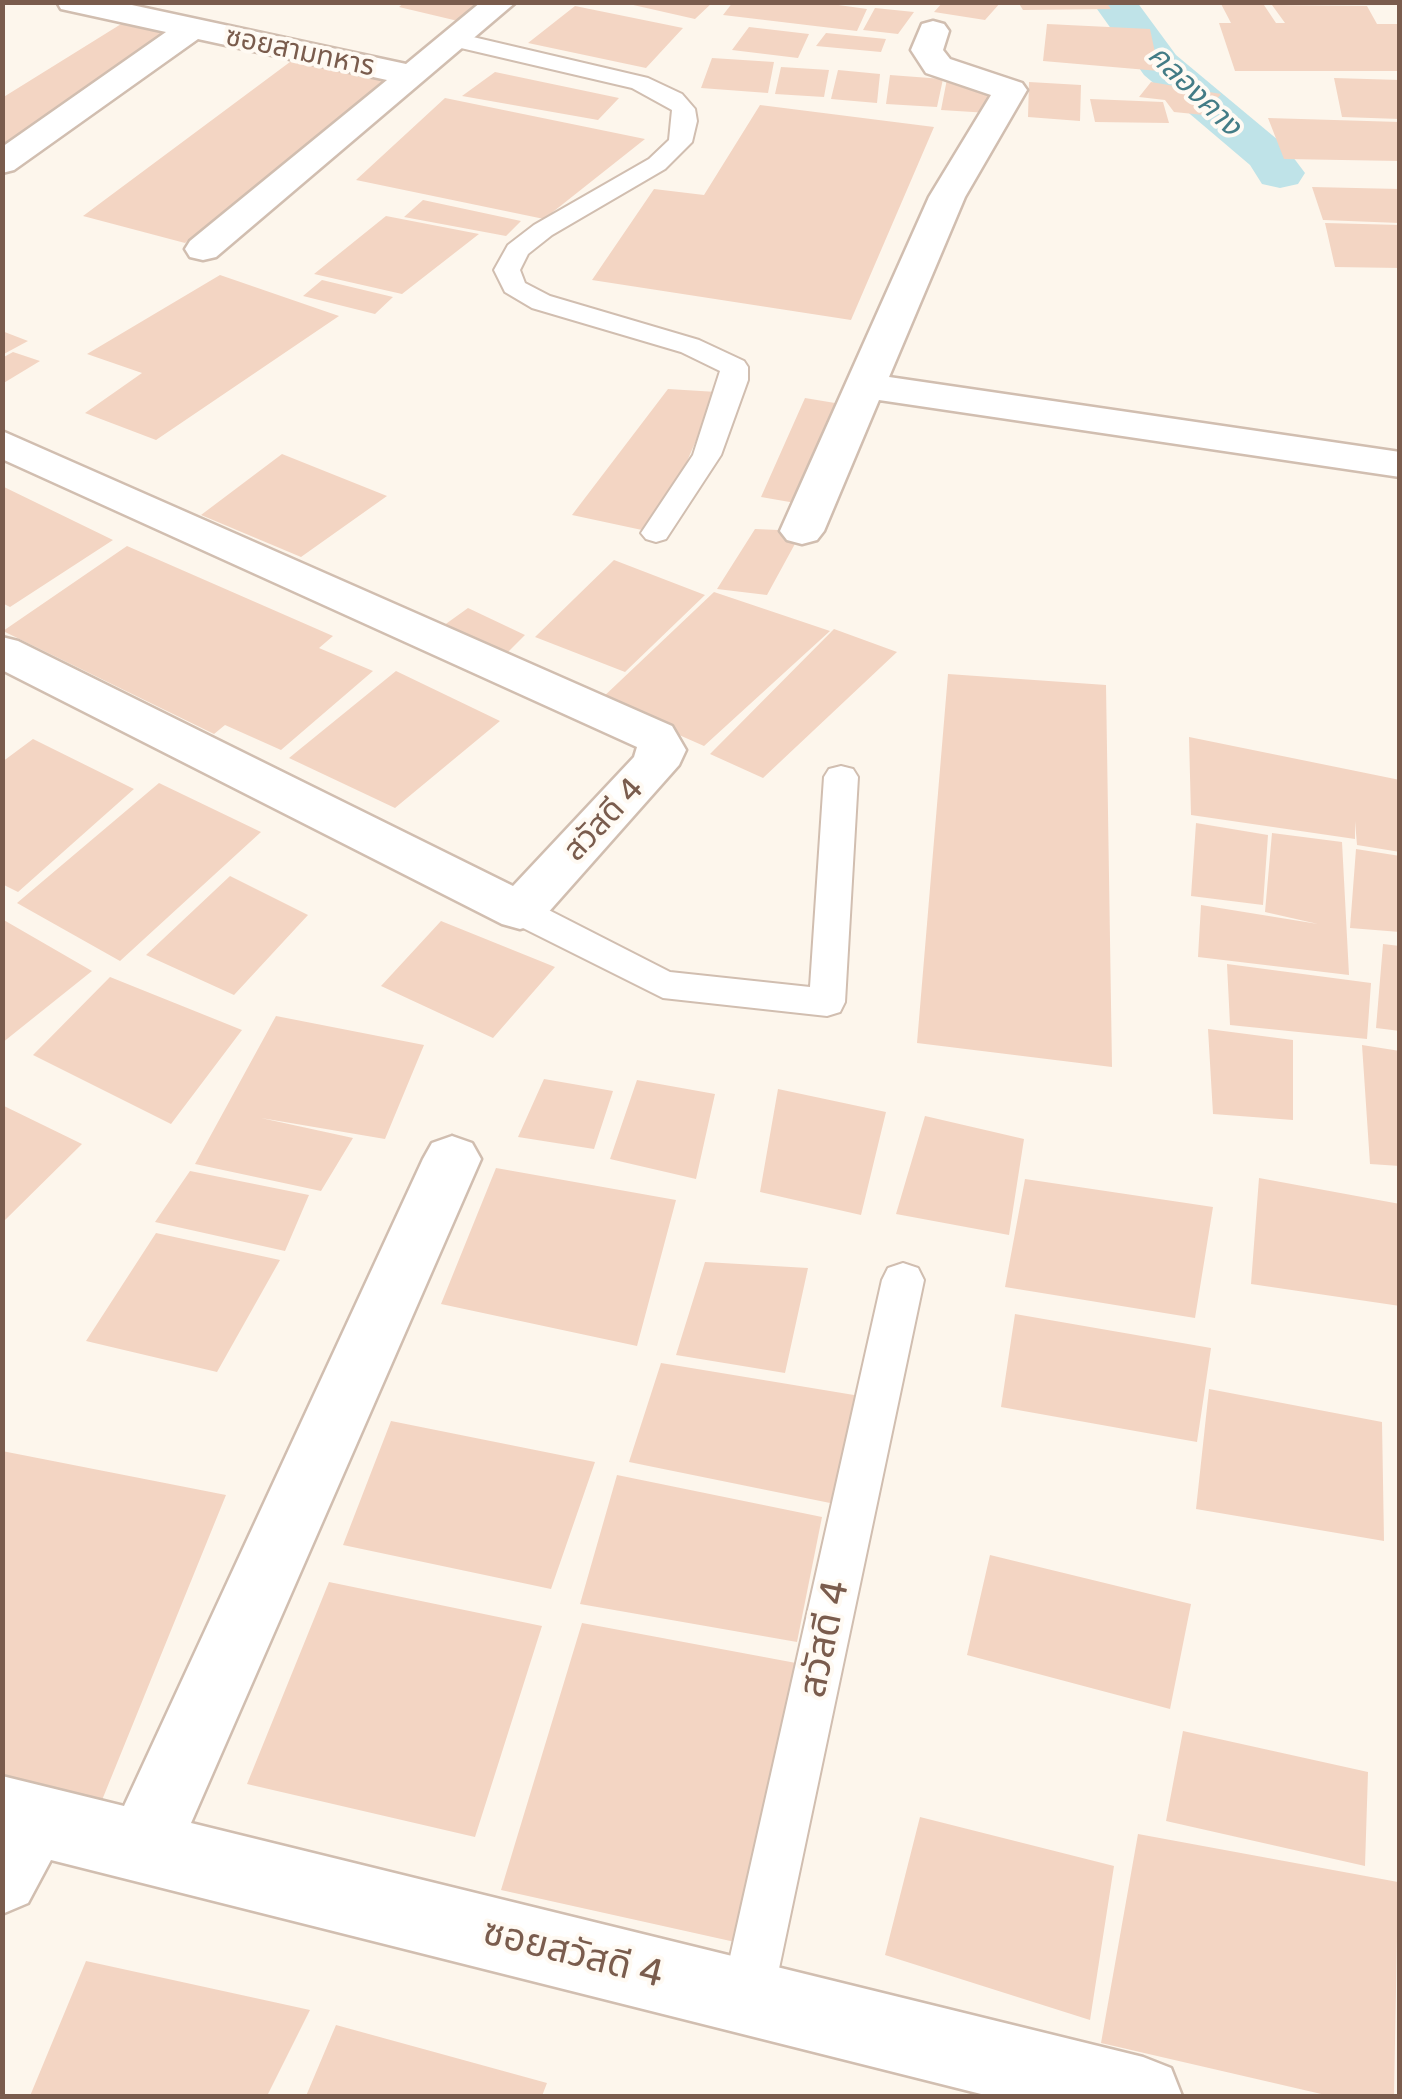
<!DOCTYPE html>
<html>
<head>
<meta charset="utf-8">
<style>
  body { margin:0 }
  #map { position:relative; width:1402px; height:2099px; overflow:hidden; background:#fdf6ec; font-family:Rubik,sans-serif }
  canvas { display:block }
  .frame { position:absolute; inset:0; border:5px solid #7a5c4d; pointer-events:none }
</style>
</head>
<body>
<div id="map">
<canvas width="1402" height="2099"></canvas>
<div class="frame"></div>
</div>
<script>
const context = document.querySelector('canvas').getContext('2d');
context.lineJoin = 'round';
const toPath = rows => new Path2D(rows.map(r => 'M' + r).join(''));
function fillPath(path, color) { context.fillStyle = color; context.fill(path, 'evenodd'); }
function strokePath(path, color, width, dash) { context.strokeStyle = color; context.lineWidth = width; context.lineCap = dash ? 'butt' : 'round'; context.setLineDash(dash || []); context.stroke(path); }
function write(font, color, halo, rows, align = 'center') {
  context.font = font + ' Rubik,"Noto Sans Thai",sans-serif'; context.lineWidth = 8; context.setLineDash([]); context.textBaseline = 'middle'; context.strokeStyle = halo; context.fillStyle = color; for (const [text, x, y, turn = 0] of rows) {
    context.save(); context.translate(x, y); context.rotate((+turn || 0) * Math.PI / 180); context.textAlign = isNaN(turn) ? turn : align; if (halo) context.strokeText(text, 0, 0); context.fillText(text, 0, 0); context.restore();
  }
}
const canal = toPath([
  [1092,2,1137,2,1176,55,1284,145,1305,173,1298,184,1280,188,1262,184,1250,165,1144,75,1092,2]
]);
const building = toPath([
  [405,2,483,2,458,21,399,7],
  [620,2,713,2,695,19],
  [733,2,817,2,867,9,857,31,723,15],
  [943,2,1001,2,985,20,934,12],
  [1018,2,1106,2,1111,9,1023,10],
  [1220,2,1262,2,1276,23,1285,23,1272,5,1367,6,1377,24,1400,24,1400,71,1235,71,1219,23,1231,23],
  [575,6,683,28,646,68,528,43],
  [875,8,914,12,898,34,863,30],
  [134,16,210,34,2,170,2,98],
  [1047,24,1150,29,1159,71,1043,61],
  [749,27,809,34,798,58,732,50],
  [826,33,886,39,881,52,816,46],
  [712,58,774,62,768,93,701,88],
  [294,59,388,79,185,243,83,216],
  [781,67,829,70,824,97,775,94],
  [838,70,880,74,877,103,831,99],
  [495,72,619,98,598,120,462,96],
  [890,75,943,79,937,107,886,104],
  [1334,78,1400,80,1400,119,1342,117],
  [947,79,996,82,989,113,941,110],
  [1029,82,1081,85,1080,121,1028,117],
  [1151,82,1221,94,1204,115,1174,112,1165,100,1139,97],
  [445,98,645,139,544,219,356,180],
  [1090,99,1163,102,1169,123,1095,122],
  [760,105,934,127,851,320,592,280,654,189,704,195],
  [1268,118,1400,122,1400,161,1284,159],
  [1312,187,1400,189,1400,223,1323,220],
  [423,200,521,221,506,236,404,217],
  [386,216,479,234,402,294,314,274],
  [1325,223,1400,225,1400,268,1335,267],
  [220,275,339,316,156,440,85,413,142,373,87,354],
  [322,280,393,297,375,314,303,296],
  [2,331,28,341,2,355],
  [13,352,40,361,2,384,2,358],
  [668,389,717,392,656,533,572,515],
  [805,398,853,406,807,505,761,497],
  [282,454,387,496,301,557,201,515],
  [2,486,113,540,10,607,2,603],
  [755,529,802,531,767,595,717,589],
  [127,546,333,636,319,648,373,671,281,750,225,725,214,734,3,631],
  [614,560,705,595,625,672,535,637],
  [714,592,830,631,704,746,600,700],
  [468,608,525,635,500,660,436,631],
  [834,629,897,652,763,778,710,754],
  [396,671,500,721,395,808,289,758],
  [948,674,1106,685,1112,1067,917,1043],
  [1189,737,1400,780,1400,852,1357,845,1355,821,1355,839,1191,815],
  [33,739,134,789,18,892,2,884,2,762],
  [159,783,261,832,120,961,17,903],
  [1196,823,1268,835,1263,905,1191,896],
  [1272,833,1342,842,1349,975,1198,957,1201,905,1318,924,1265,912],
  [1356,849,1400,856,1400,932,1350,928],
  [230,876,308,915,234,995,146,955],
  [2,919,92,971,2,1043],
  [441,921,555,967,493,1038,381,986],
  [1383,944,1400,946,1400,1031,1376,1028],
  [1227,964,1371,983,1367,1039,1230,1025],
  [110,977,242,1030,171,1124,33,1055],
  [276,1016,424,1045,385,1139,261,1118,353,1138,321,1191,195,1164],
  [1208,1029,1293,1040,1293,1120,1213,1114],
  [1362,1045,1400,1051,1400,1166,1370,1164],
  [544,1079,613,1091,594,1149,518,1137],
  [637,1080,715,1094,696,1179,610,1159],
  [778,1089,886,1112,861,1215,760,1192],
  [2,1105,82,1144,2,1223],
  [925,1116,1024,1139,1009,1235,896,1214],
  [496,1168,676,1200,637,1346,441,1304],
  [190,1171,309,1195,285,1251,155,1222],
  [1259,1178,1400,1204,1400,1306,1251,1284],
  [1025,1179,1213,1207,1195,1318,1005,1287],
  [156,1233,280,1260,217,1372,86,1341],
  [705,1262,808,1268,785,1373,676,1355],
  [1015,1314,1211,1348,1197,1442,1001,1407],
  [661,1363,860,1396,835,1504,629,1462],
  [1209,1389,1382,1422,1384,1541,1196,1509],
  [391,1421,595,1462,551,1589,343,1545],
  [2,1451,226,1495,100,1805,2,1780],
  [617,1475,822,1517,797,1642,580,1604],
  [990,1555,1191,1604,1170,1709,967,1655],
  [329,1582,542,1626,475,1837,247,1784],
  [582,1623,796,1663,744,1944,501,1890],
  [1183,1731,1368,1772,1365,1866,1166,1821],
  [920,1817,1114,1866,1090,2020,885,1955],
  [1138,1834,1398,1882,1394,2096,1330,2096,1101,2043],
  [86,1961,310,2010,267,2096,30,2096],
  [336,2025,547,2083,542,2096,306,2096]
]);
const service = toPath([
  [456,33,648,78,682,94,695,109,697,121,692,142,665,169,552,235,528,254,520,270,525,283,550,296,699,340,744,361,748,367,748,380,721,455,666,539,656,542,646,539,641,533,693,455,720,371,681,352,532,308,505,292,494,270,508,245,534,225,649,159,669,140,672,110,632,88,448,45,445,40,448,35,456,33],
  [841,766,853,769,858,777,845,1002,840,1012,827,1016,663,998,507,920,502,911,507,902,520,898,533,902,670,972,810,987,824,777,829,769,841,766],
  [903,1263,918,1268,924,1280,773,1997,765,2015,747,2023,729,2015,721,1997,882,1280,888,1268,903,1263]
]);
const minor = toPath([
  [57,2,118,2,406,64,481,2,516,2,216,257,203,260,190,257,185,249,190,241,387,80,198,39,14,170,2,173,2,147,166,32,61,9,57,2],
  [933,21,944,24,949,31,943,50,950,59,1022,83,1027,90,965,197,889,377,1400,452,1400,477,879,400,824,531,817,540,802,544,787,540,780,531,929,197,991,95,926,73,911,50,922,24,933,21],
  [2,431,672,726,686,750,679,765,538,924,520,929,502,924,2,670,2,637,18,641,513,886,634,757,637,747,2,459,2,431],
  [452,1136,472,1143,481,1159,191,1823,1143,2057,1171,2068,1182,2096,989,2096,51,1860,28,1903,2,1914,2,1776,124,1806,423,1159,432,1143,452,1136]
]);
const farStreetnames = [
  ["ซอยสามทหาร",300,52,12]
];
const farWaternames = [
  ["คลองคาง",1194,91,44]
];
const streetNames = [
  ["สวัสดี 4",604,820,-47]
];
const nearStreetnames = [
  ["สวัสดี 4",825,1639,-78],
  ["ซอยสวัสดี 4",573,1954,14]
];
fillPath(canal, '#bfe3e8');
fillPath(building, '#f3d5c3');
strokePath(service, '#d1beb0', 4);
strokePath(minor, '#d1beb0', 5);
fillPath(service, '#fff');
fillPath(minor, '#fff');
write('28px', '#7a5c4d', '#fffaf3', farStreetnames);
write('italic 30px', '#437c86', '#fffaf3', farWaternames);
write('32px', '#7a5c4d', '#fffaf3', streetNames);
write('38px', '#7a5c4d', '#fffaf3', nearStreetnames);
</script>
</body>
</html>
